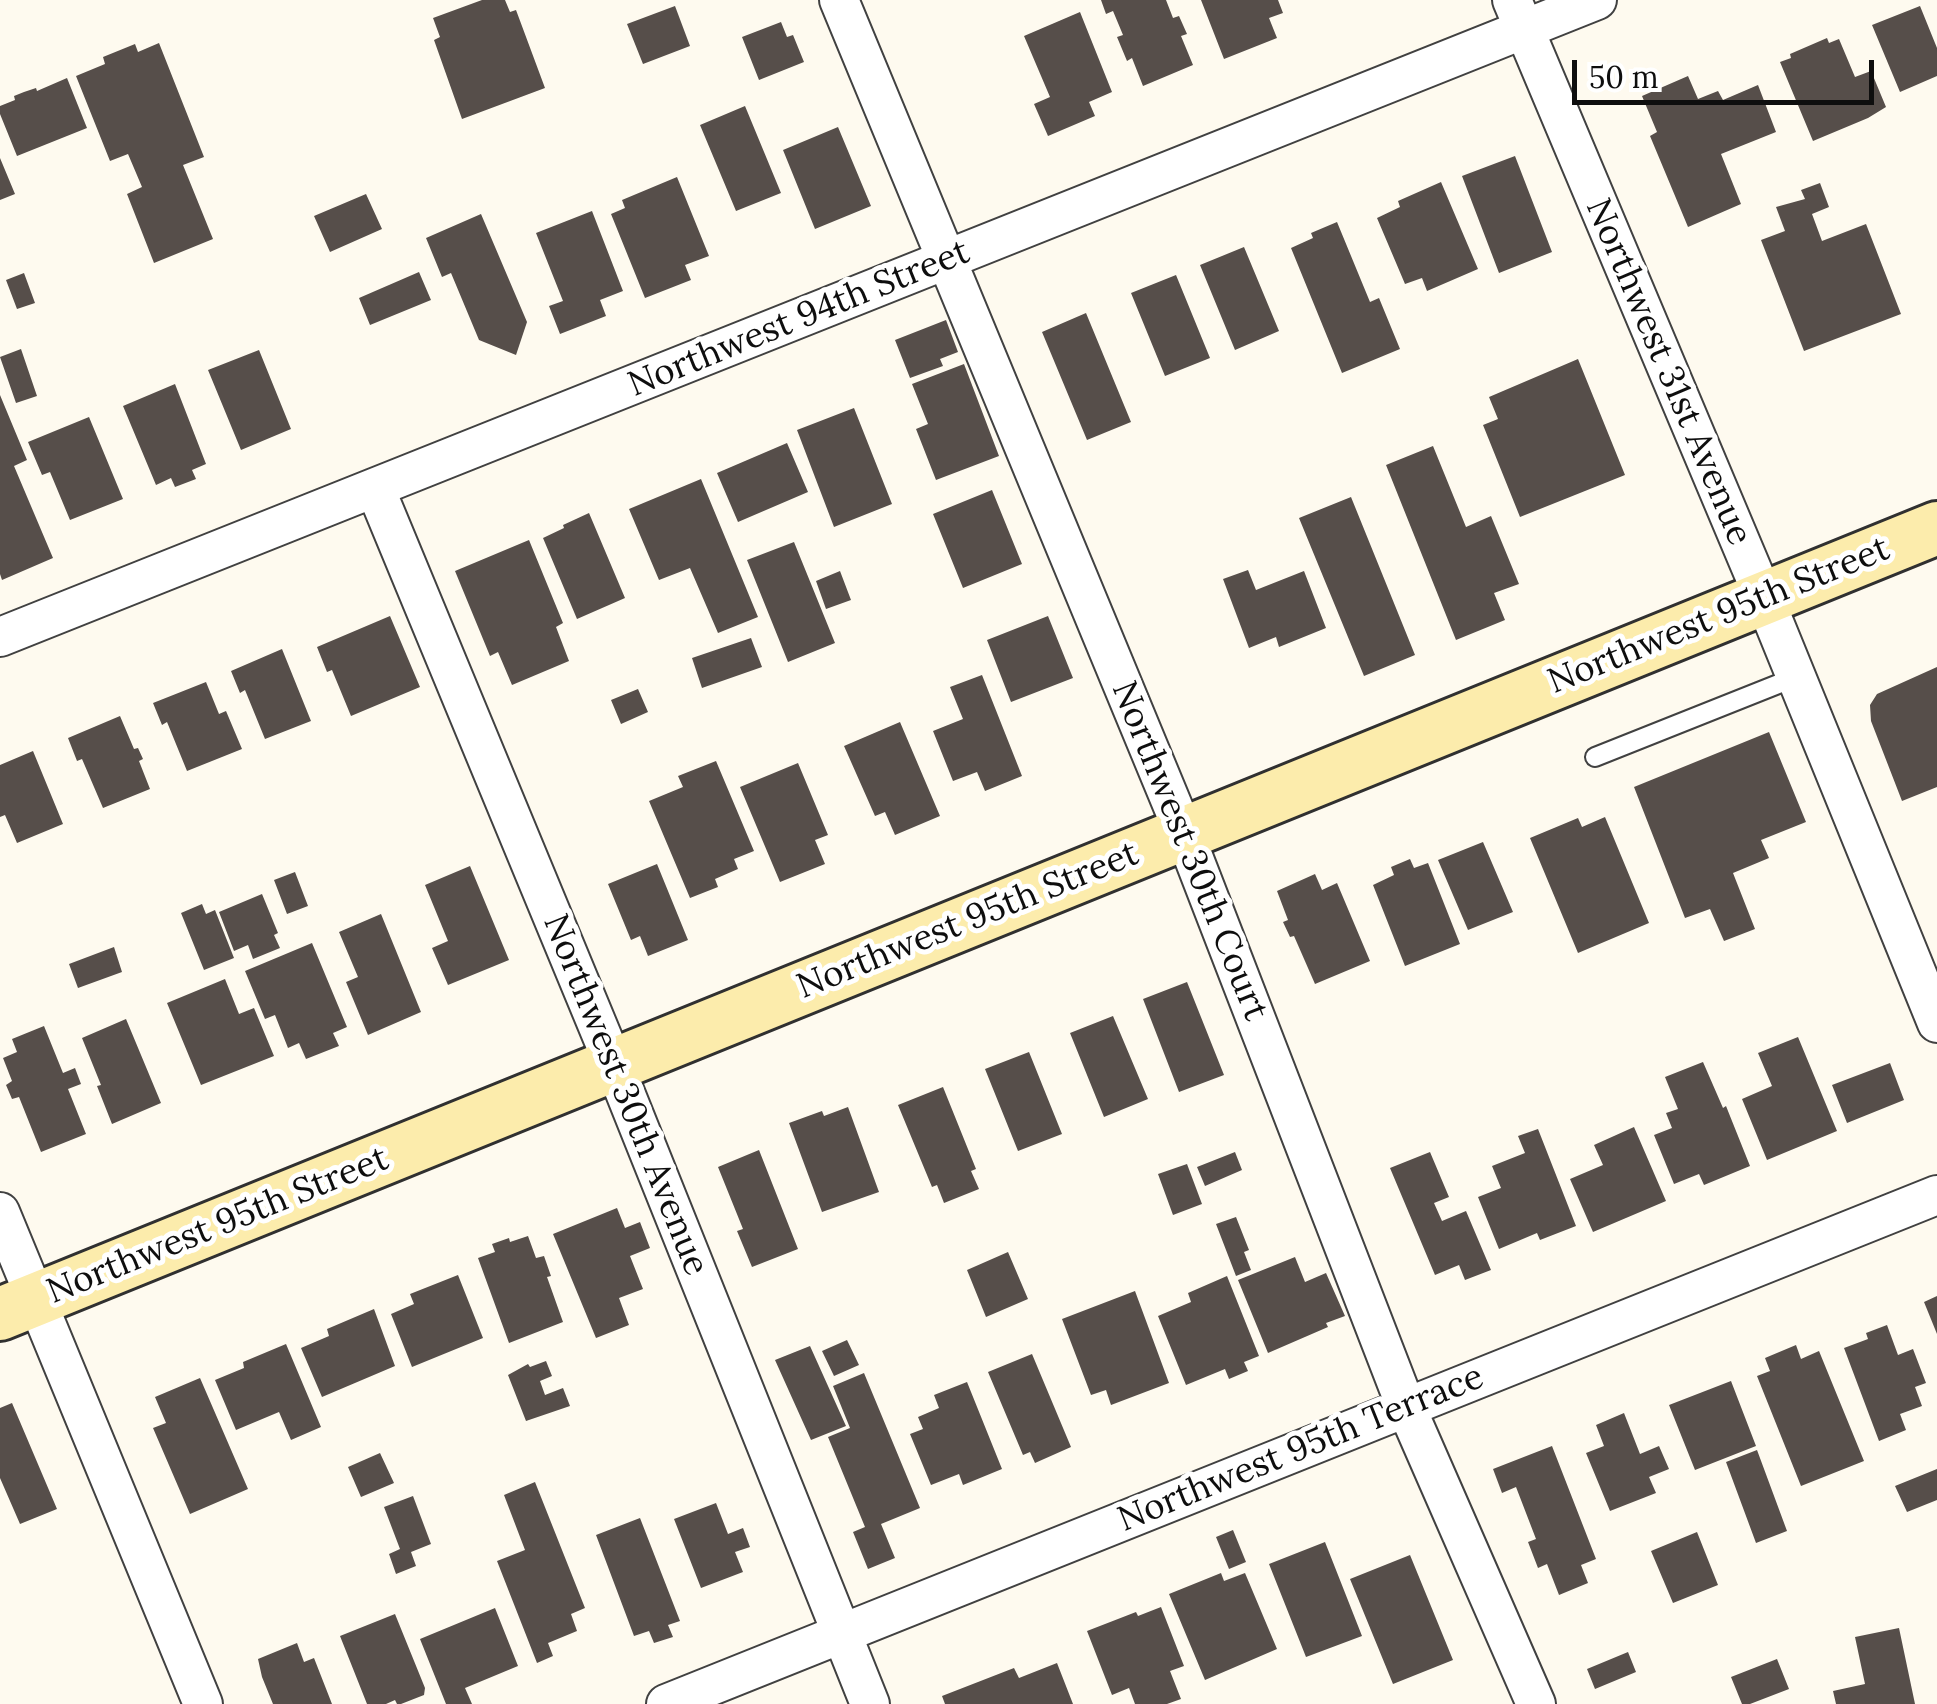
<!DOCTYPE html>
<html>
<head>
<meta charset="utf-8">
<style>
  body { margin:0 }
  #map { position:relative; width:1937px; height:1704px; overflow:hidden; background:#fefaef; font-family:Lora,serif }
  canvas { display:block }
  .scale { position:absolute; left:1572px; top:60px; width:302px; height:45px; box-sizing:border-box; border:5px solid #0e0e0e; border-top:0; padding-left:12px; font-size:30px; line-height:35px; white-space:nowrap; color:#0e0e0e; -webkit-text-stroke:8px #fff; paint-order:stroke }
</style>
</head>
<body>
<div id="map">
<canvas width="1937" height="1704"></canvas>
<div class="scale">50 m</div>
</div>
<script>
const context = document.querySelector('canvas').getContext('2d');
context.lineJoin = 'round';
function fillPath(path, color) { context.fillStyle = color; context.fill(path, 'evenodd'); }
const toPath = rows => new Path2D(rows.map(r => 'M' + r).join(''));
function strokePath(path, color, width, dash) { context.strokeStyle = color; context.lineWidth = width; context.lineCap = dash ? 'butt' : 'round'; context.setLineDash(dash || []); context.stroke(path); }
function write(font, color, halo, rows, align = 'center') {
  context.font = font + ' Lora,serif'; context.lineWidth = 10; context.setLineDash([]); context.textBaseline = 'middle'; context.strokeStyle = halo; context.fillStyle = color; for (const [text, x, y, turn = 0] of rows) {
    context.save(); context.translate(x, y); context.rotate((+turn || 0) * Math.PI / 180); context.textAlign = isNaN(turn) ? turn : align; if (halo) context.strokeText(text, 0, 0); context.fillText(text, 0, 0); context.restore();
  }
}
const building = toPath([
  [482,0,505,0,510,12,516,10,545,88,462,119,434,40,440,37,433,18],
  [1101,0,1166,0,1173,18,1179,16,1187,34,1181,36,1193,65,1143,86,1132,58,1127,61,1117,37,1123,35,1113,11,1106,14],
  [1201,0,1278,0,1283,13,1269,18,1277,38,1224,59],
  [675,6,690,46,643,64,627,24],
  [1920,6,1937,48,1937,76,1900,92,1872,25],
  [1080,12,1112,92,1089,102,1095,116,1048,136,1034,104,1050,97,1024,36],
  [781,22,787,37,793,35,804,62,759,80,742,37],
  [1827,38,1829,43,1839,39,1855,77,1871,71,1886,107,1868,118,1813,141,1780,62,1791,58,1790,54],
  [159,43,204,157,183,165,213,239,154,263,127,194,142,187,128,154,110,161,76,76,105,64,103,57,135,44,138,52],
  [1688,76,1698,99,1718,91,1723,100,1758,85,1776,132,1721,154,1741,204,1688,227,1650,136,1657,132,1642,96],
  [67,78,87,128,17,156,0,114,0,106,15,100,14,96,24,92,36,88,37,91],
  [745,106,781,193,736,211,700,125],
  [838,127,871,206,815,229,783,150],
  [1515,156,1552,252,1499,273,1462,176],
  [0,158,15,194,0,200],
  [677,177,709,256,685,265,691,280,645,298,611,214,625,208,622,200],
  [1441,182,1478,269,1427,291,1422,278,1405,284,1377,218,1400,207,1398,201],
  [1820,183,1829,207,1812,214,1822,241,1866,224,1901,314,1804,351,1761,240,1785,231,1776,207,1805,199,1801,190],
  [366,194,382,229,330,252,314,216],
  [592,211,623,291,600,300,606,316,560,334,549,306,563,301,536,233],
  [481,214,527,322,516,355,479,340,451,273,442,277,426,238],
  [1337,222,1370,302,1379,298,1400,349,1342,373,1291,248,1313,238,1311,233],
  [1244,247,1279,331,1235,350,1200,265],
  [419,272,431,300,370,325,359,298],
  [24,273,35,303,17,309,6,280],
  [1176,275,1210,358,1165,376,1131,293],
  [1086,313,1131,422,1087,440,1042,332],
  [946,320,958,352,940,359,943,366,910,378,895,340],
  [21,349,37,396,16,403,0,357],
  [259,350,291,429,241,450,208,370],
  [1578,359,1625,475,1520,517,1483,425,1498,419,1489,397],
  [964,364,999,456,936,480,916,429,928,424,912,384],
  [175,384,206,464,192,470,196,479,175,487,171,478,156,485,123,406],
  [0,395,27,460,14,466,53,558,2,580,0,574],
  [854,408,892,504,834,527,797,430],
  [89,417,123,499,70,520,50,472,42,475,28,442],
  [787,443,808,492,738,522,717,473],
  [1433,446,1466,527,1491,516,1519,584,1494,593,1505,620,1456,640,1386,465],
  [701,479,758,617,718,633,690,568,659,580,629,509],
  [992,490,1022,564,963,588,933,514],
  [1351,497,1415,655,1364,676,1299,518],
  [589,513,625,598,577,619,543,538,564,528,563,525],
  [529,540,563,623,556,627,569,661,512,685,498,652,490,656,455,571],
  [794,542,835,643,788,662,747,560],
  [1248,570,1256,590,1304,571,1326,628,1279,647,1276,637,1249,648,1223,579],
  [840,571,851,600,826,609,816,581],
  [390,616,420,687,351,716,332,670,327,672,317,647],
  [1048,616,1073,678,1011,702,987,640],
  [751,638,762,667,702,688,692,658],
  [282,649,311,721,265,739,245,690,240,693,231,671],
  [1937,667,1937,787,1902,801,1871,721,1870,705,1877,694],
  [982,675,1022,776,985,791,977,772,953,781,933,731,963,719,950,687],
  [206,682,219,714,226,711,242,749,187,771,167,722,162,725,153,703],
  [638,689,648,712,621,724,611,700],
  [120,716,134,749,138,748,143,759,139,761,150,789,103,808,82,759,77,761,68,738],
  [900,722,940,816,895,835,885,812,875,816,844,746],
  [1769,732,1806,822,1761,840,1769,858,1733,873,1755,929,1724,941,1710,909,1685,918,1634,787],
  [33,751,63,824,17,843,5,815,0,817,0,765],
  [716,761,754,851,734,859,738,869,715,879,718,887,690,898,649,801,683,787,678,776],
  [798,763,828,835,815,840,825,864,780,882,740,787],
  [1605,817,1649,923,1578,953,1530,838,1578,818,1582,827],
  [1483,842,1513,912,1468,930,1438,860],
  [1410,859,1414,868,1428,863,1460,944,1405,966,1373,885,1394,875,1391,867],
  [657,864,688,940,648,956,640,936,631,940,608,884],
  [470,866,509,960,448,985,432,948,448,941,425,885],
  [295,872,308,906,287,914,274,880],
  [1315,874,1322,890,1337,883,1370,961,1315,984,1294,936,1290,937,1283,922,1288,920,1277,891],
  [262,894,278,933,274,935,280,948,253,959,248,945,234,951,219,912],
  [202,904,206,914,215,910,234,958,204,970,181,913],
  [381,914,421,1012,368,1035,346,982,358,977,339,932],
  [312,943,347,1027,333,1033,339,1046,306,1059,299,1043,288,1048,275,1015,265,1019,245,971],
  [114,947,122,972,78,988,69,964],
  [225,979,239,1014,254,1008,274,1056,201,1085,167,1003],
  [1187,982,1224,1075,1179,1092,1143,999],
  [1113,1016,1148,1099,1104,1117,1070,1033],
  [126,1019,161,1103,112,1124,97,1086,101,1085,82,1038],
  [44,1026,63,1073,75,1068,81,1084,68,1089,86,1134,41,1152,19,1097,12,1099,6,1085,12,1081,3,1058,17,1052,12,1039],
  [1798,1037,1837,1131,1767,1160,1742,1099,1772,1086,1758,1053],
  [1029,1052,1062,1134,1018,1151,985,1069],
  [1703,1062,1723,1108,1726,1106,1750,1166,1704,1185,1699,1174,1674,1184,1654,1135,1672,1128,1666,1113,1678,1109,1665,1077],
  [1890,1063,1904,1100,1847,1123,1832,1085],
  [943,1087,976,1169,971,1171,979,1189,944,1203,937,1185,932,1187,898,1105],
  [848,1107,879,1192,822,1212,789,1123,822,1111,824,1116],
  [1634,1127,1666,1201,1593,1232,1570,1179,1603,1165,1594,1145],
  [1538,1129,1576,1226,1540,1240,1537,1233,1499,1249,1478,1197,1501,1188,1492,1166,1525,1153,1518,1136],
  [759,1150,798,1249,752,1267,737,1231,743,1229,718,1167],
  [1235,1152,1242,1170,1205,1186,1197,1167],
  [1430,1152,1449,1197,1434,1203,1442,1221,1466,1211,1491,1270,1465,1280,1459,1265,1435,1275,1390,1168],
  [1187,1164,1202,1204,1173,1215,1158,1174],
  [617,1208,625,1228,640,1222,650,1248,630,1256,643,1289,619,1298,629,1325,596,1338,553,1234],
  [1236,1217,1249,1250,1244,1252,1251,1270,1236,1276,1216,1224],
  [528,1236,536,1258,544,1256,551,1276,547,1277,563,1322,509,1343,478,1258,495,1252,492,1244,509,1238,510,1242],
  [1008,1252,1028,1299,986,1317,967,1270],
  [1295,1257,1305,1282,1326,1273,1345,1316,1326,1323,1328,1327,1268,1353,1238,1280],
  [458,1275,483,1338,412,1367,391,1314,414,1304,410,1294],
  [1227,1276,1259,1356,1244,1362,1248,1371,1229,1379,1225,1369,1186,1385,1158,1316,1191,1302,1188,1293],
  [1135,1291,1169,1383,1111,1405,1106,1390,1091,1395,1062,1319],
  [1937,1296,1937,1334,1924,1302],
  [374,1309,395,1366,322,1397,301,1348,329,1336,327,1329],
  [1887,1325,1898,1355,1913,1349,1926,1383,1915,1387,1922,1406,1900,1414,1906,1430,1879,1441,1844,1348,1868,1339,1866,1333],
  [847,1340,859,1365,834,1376,822,1351],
  [286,1344,321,1427,291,1440,279,1412,236,1430,215,1380,244,1368,243,1362],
  [1796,1345,1801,1359,1819,1351,1864,1461,1801,1486,1757,1376,1770,1371,1765,1358],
  [810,1346,846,1426,811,1440,775,1360],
  [1032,1354,1071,1447,1035,1463,1030,1452,1023,1455,988,1372],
  [546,1361,552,1376,540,1381,545,1395,563,1388,570,1406,526,1421,508,1375,528,1364,530,1367],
  [864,1373,920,1508,881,1524,895,1558,868,1569,853,1532,865,1527,828,1437,850,1428,833,1386],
  [200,1378,248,1489,190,1514,153,1428,166,1423,155,1397],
  [1731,1381,1756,1446,1695,1470,1669,1405],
  [967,1382,1002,1469,963,1485,959,1474,931,1485,910,1434,923,1429,918,1417,939,1408,934,1395],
  [12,1403,57,1509,20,1524,0,1478,0,1408],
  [1624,1413,1640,1454,1659,1446,1669,1469,1649,1477,1656,1493,1610,1511,1586,1453,1604,1446,1596,1425],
  [1552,1446,1596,1559,1581,1565,1588,1583,1559,1595,1547,1564,1538,1568,1528,1542,1536,1539,1516,1487,1502,1493,1493,1469],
  [1757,1450,1787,1531,1756,1543,1726,1462],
  [380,1453,394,1483,361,1497,348,1467],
  [1937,1469,1937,1500,1907,1512,1895,1486],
  [535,1482,585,1608,571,1614,577,1631,548,1643,553,1656,537,1663,497,1561,525,1550,504,1495],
  [413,1496,431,1544,411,1552,416,1566,396,1574,389,1554,400,1549,384,1507],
  [716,1503,728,1534,743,1528,750,1547,735,1552,743,1572,701,1588,674,1519],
  [640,1518,680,1621,668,1625,673,1637,654,1643,649,1631,634,1636,596,1535],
  [1233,1530,1246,1562,1229,1569,1216,1537],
  [1697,1532,1718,1585,1673,1603,1651,1551],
  [1325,1542,1362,1636,1306,1657,1269,1564],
  [1410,1555,1453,1660,1393,1684,1350,1579],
  [1221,1573,1224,1581,1245,1573,1277,1649,1205,1680,1169,1594],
  [1161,1607,1184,1666,1170,1671,1181,1699,1167,1704,1135,1704,1129,1688,1112,1695,1087,1631,1136,1612,1138,1616],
  [495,1608,518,1666,465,1688,472,1704,446,1704,420,1639],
  [395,1614,425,1688,424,1695,401,1704,397,1704,395,1700,386,1704,367,1704,340,1636],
  [1899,1628,1915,1704,1836,1704,1833,1691,1865,1684,1855,1637],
  [297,1643,304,1662,314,1658,332,1704,273,1704,262,1677,258,1659],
  [1628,1652,1636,1672,1595,1689,1587,1669],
  [1777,1659,1789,1689,1750,1704,1742,1704,1731,1677],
  [1057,1663,1073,1704,945,1704,942,1696,1014,1668,1019,1678]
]);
const lane = toPath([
  [1595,757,1796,677]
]);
const street = toPath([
  [839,0,1184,833,1406,1407,1536,1704],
  [1512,0,1764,598,1937,1023],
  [375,488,614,1065,870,1704],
  [0,637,1597,0],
  [0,1212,203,1704],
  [666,1704,1937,1195]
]);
const secondary = toPath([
  [0,1314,1937,528]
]);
const streetNames = [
  ["Northwest 94th Street",799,319,-22],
  ["Northwest 31st Avenue",1668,372,67],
  ["Northwest 95th Street",1719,616,-22],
  ["Northwest 30th Court",1189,851,68],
  ["Northwest 95th Street",968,921,-22],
  ["Northwest 30th Avenue",625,1095,68],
  ["Northwest 95th Street",218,1226,-22],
  ["Northwest 95th Terrace",1301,1449,-22]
];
fillPath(building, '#564e4a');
strokePath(lane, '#414141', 22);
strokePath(street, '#414141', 42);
strokePath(secondary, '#303030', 58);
strokePath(lane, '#fff', 18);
strokePath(street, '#fff', 38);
strokePath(secondary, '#fcecac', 52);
write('35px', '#0e0e0e', '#fff', streetNames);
</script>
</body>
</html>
